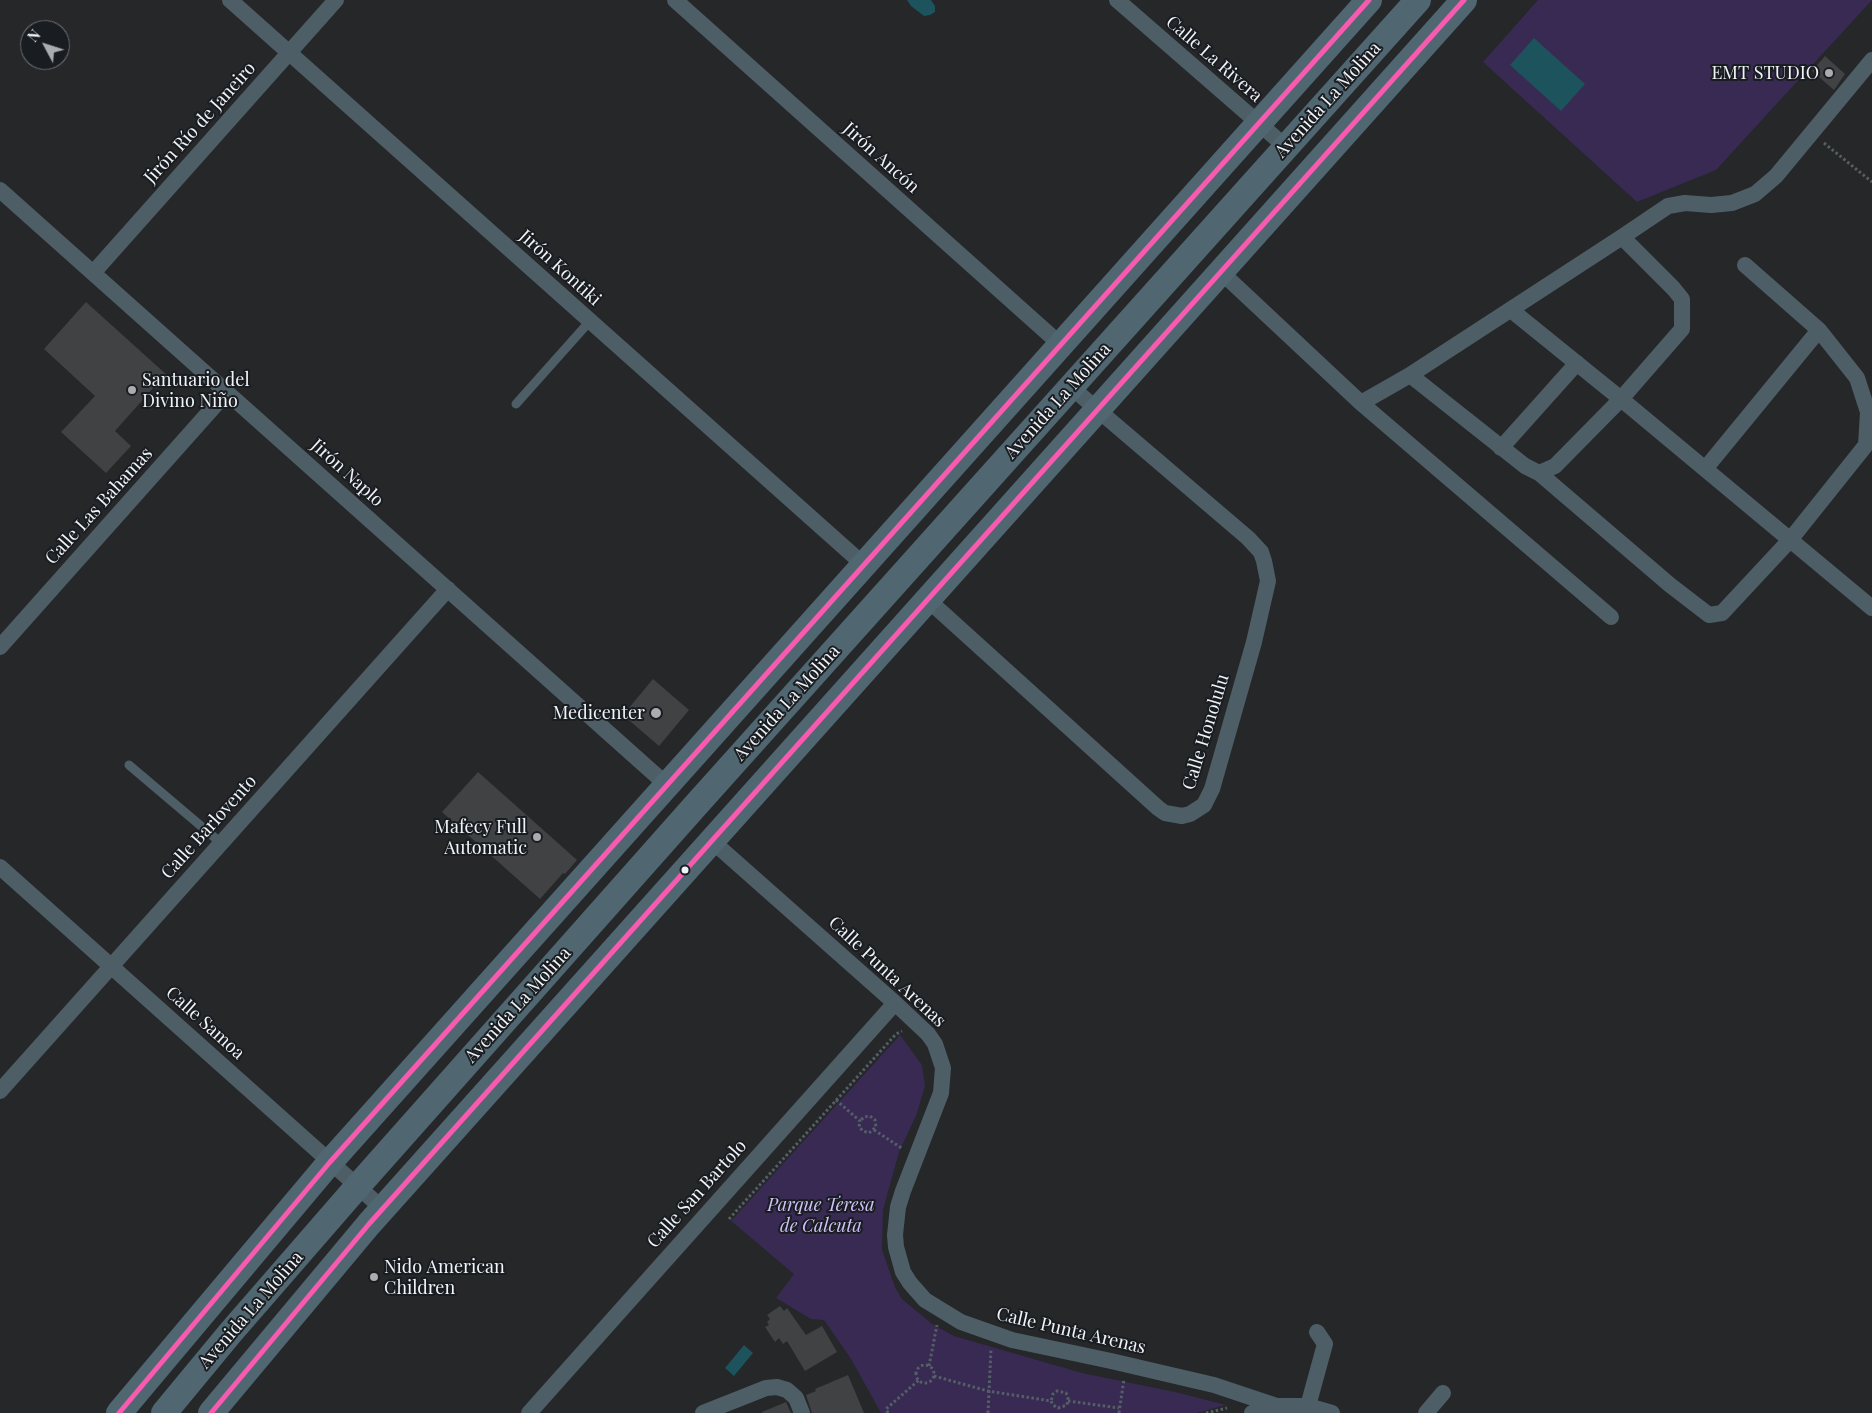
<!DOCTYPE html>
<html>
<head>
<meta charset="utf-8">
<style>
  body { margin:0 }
  #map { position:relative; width:1872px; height:1413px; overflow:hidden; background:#252729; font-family:"Playfair Display",serif }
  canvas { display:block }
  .north { position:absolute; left:20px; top:20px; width:50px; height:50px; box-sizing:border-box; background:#191d21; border:1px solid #6f7377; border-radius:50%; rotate:310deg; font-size:14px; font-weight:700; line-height:20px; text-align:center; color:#f1f4f7 }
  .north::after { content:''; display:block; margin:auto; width:18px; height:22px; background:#aaacaf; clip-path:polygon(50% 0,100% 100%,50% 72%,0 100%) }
</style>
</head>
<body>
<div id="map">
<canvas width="1872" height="1413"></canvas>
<div class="north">N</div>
</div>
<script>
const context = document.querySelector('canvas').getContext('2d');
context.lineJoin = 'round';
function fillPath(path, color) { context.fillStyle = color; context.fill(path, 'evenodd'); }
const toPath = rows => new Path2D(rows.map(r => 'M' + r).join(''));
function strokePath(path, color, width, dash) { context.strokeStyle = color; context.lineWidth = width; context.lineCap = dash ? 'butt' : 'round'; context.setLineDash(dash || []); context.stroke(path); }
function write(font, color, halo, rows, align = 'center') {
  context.font = font + ' "Playfair Display",serif'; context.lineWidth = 4; context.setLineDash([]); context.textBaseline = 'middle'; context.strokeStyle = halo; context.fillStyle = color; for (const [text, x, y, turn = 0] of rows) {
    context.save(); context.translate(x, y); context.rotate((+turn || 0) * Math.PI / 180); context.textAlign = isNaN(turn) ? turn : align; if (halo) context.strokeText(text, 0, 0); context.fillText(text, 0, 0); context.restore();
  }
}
const green = toPath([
  [1538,0,1872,0,1716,170,1637,202,1483,62],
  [900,1035,922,1065,925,1086,916,1116,899,1152,883,1210,882,1250,895,1287,902,1299,932,1324,954,1336,1082,1373,1175,1392,1226,1405,1196,1413,881,1413,851,1359,824,1320,811,1319,776,1298,794,1274,731,1221]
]);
const water = toPath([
  [907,0,931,0,935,6,935,12,930,15,924,16,911,6],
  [1534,38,1585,84,1561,111,1510,65],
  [744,1345,753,1353,734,1376,725,1368]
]);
const building = toPath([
  [1825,56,1845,74,1834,90,1812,71],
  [86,302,168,376,156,389,154,387,115,431,131,446,106,473,61,432,95,396,44,349],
  [653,679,689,710,659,746,623,715],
  [478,772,577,860,565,874,563,873,540,899,442,812],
  [780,1306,784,1311,787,1308,806,1335,822,1326,837,1352,805,1371,787,1341,783,1344,779,1338,775,1342,765,1327,769,1325,767,1322,770,1319,767,1315],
  [848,1375,864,1413,812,1413,806,1395,816,1391,815,1389],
  [786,1402,791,1413,762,1413,762,1412]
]);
const path = toPath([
  [1824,143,1872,182],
  [836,1100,860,1121,859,1127,863,1131,869,1133,876,1127,875,1120,870,1116,864,1117,860,1121],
  [874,1130,903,1149],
  [729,1219,896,1034,902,1031],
  '916 1374a9 9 0 1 1 18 0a9 9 0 1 1-18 0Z',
  [929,1366,937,1325],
  [934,1376,988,1391,1051,1401,1053,1405,1058,1408,1067,1405,1068,1398,1066,1393,1057,1391,1053,1394,1051,1401],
  [1068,1401,1119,1408],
  [888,1413,886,1409,919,1380],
  [988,1413,991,1349],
  [1119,1413,1124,1379],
  [1206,1413,1227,1408]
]);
const lane = toPath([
  [516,404,590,321],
  [129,765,221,843]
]);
const street = toPath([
  [230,0,864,565],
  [675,0,1061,345],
  [1117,0,1286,147],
  [0,190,668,786],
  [1220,271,1361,403,1611,617],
  [93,273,336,0],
  [1511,310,1621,399,1872,608],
  [1410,375,1525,466,1539,473,1555,466,1621,399,1682,329,1682,299,1673,288,1622,237],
  [1361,403,1410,375,1622,237,1668,206,1685,203,1711,205,1732,203,1755,194,1776,176,1872,60],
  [1501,448,1577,363],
  [1705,469,1819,330],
  [1539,473,1670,585,1709,615,1722,613,1790,540,1866,445,1868,412,1857,378,1819,330,1745,265],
  [927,599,1158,808,1165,813,1182,816,1190,814,1204,805,1212,789,1254,642,1268,581,1264,561,1261,552,1248,538,1071,387],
  [0,647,227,392],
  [712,841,895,1003,928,1034,935,1044,943,1068,941,1093,903,1191,898,1207,895,1235,896,1247,903,1272,910,1283,925,1300,961,1322,1012,1340,1111,1361,1214,1385,1277,1406,1308,1406,1332,1413],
  [0,867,383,1209],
  [0,1091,448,589],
  [1308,1406,1325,1344,1317,1332],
  [529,1413,895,1003],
  [703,1413,766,1388,777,1387,787,1390,796,1398,802,1413],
  [1252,1413,1277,1406],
  [1426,1413,1443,1393]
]);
const primary = toPath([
  [119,1413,330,1162,1369,0],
  [164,1413,231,1332,357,1187,696,805,1418,0],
  [211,1413,369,1224,1464,0]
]);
const bus1 = toPath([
  [119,1413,330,1162,1369,0],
  [211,1413,369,1224,1464,0]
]);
const markers = [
  [1829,73,5,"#aaacaf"],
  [132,390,5,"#aaacaf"],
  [656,713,6,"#aaacaf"],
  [537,837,5,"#aaacaf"],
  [685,870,4.5,"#f1f4f7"],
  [374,1277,5,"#aaacaf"]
];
const streetNames = [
  ["Calle La Rivera",1214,59,41],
  ["Avenida La Molina",1328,100,-48],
  ["Jirón Río de Janeiro",200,123,-48],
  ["Jirón Ancón",881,158,42],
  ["Jirón Kontiki",560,268,42],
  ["Avenida La Molina",1058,401,-48],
  ["Jirón Naplo",347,473,42],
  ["Calle Las Bahamas",99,506,-48],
  ["Avenida La Molina",787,703,-48],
  ["Calle Honolulu",1206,732,-73],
  ["Calle Barlovento",209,827,-48],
  ["Calle Punta Arenas",887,972,43],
  ["Avenida La Molina",518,1005,-48],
  ["Calle Samoa",205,1023,42],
  ["Calle San Bartolo",697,1194,-48],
  ["Avenida La Molina",251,1310,-49],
  ["Calle Punta Arenas",1071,1331,13]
];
const poiNames = [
  ["EMT STUDIO",1819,73],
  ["Santuario del",142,380,"left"],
  ["Divino Niño",142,401,"left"],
  ["Medicenter",645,713],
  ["Mafecy Full",527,827],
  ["Automatic",527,848],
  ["Nido American",384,1267,"left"],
  ["Children",384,1288,"left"]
];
const parkNames = [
  ["Parque Teresa",821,1205],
  ["de Calcuta",821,1226]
];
fillPath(green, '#382a53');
fillPath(water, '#1c535c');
fillPath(building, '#414244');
strokePath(path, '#556066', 3, [2.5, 2.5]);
strokePath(lane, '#4d5e67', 9);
strokePath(street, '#4d5e67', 16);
strokePath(primary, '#506771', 26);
strokePath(bus1, '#f75aaf', 5);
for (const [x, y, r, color] of markers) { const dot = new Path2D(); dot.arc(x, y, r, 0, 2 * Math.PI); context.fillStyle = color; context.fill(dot); strokePath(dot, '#191d21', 2); }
write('18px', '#f1f4f7', '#191d21', streetNames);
write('18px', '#f1f4f7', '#191d21', poiNames, 'right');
write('italic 18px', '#d1c0f9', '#191d21', parkNames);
</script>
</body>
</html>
